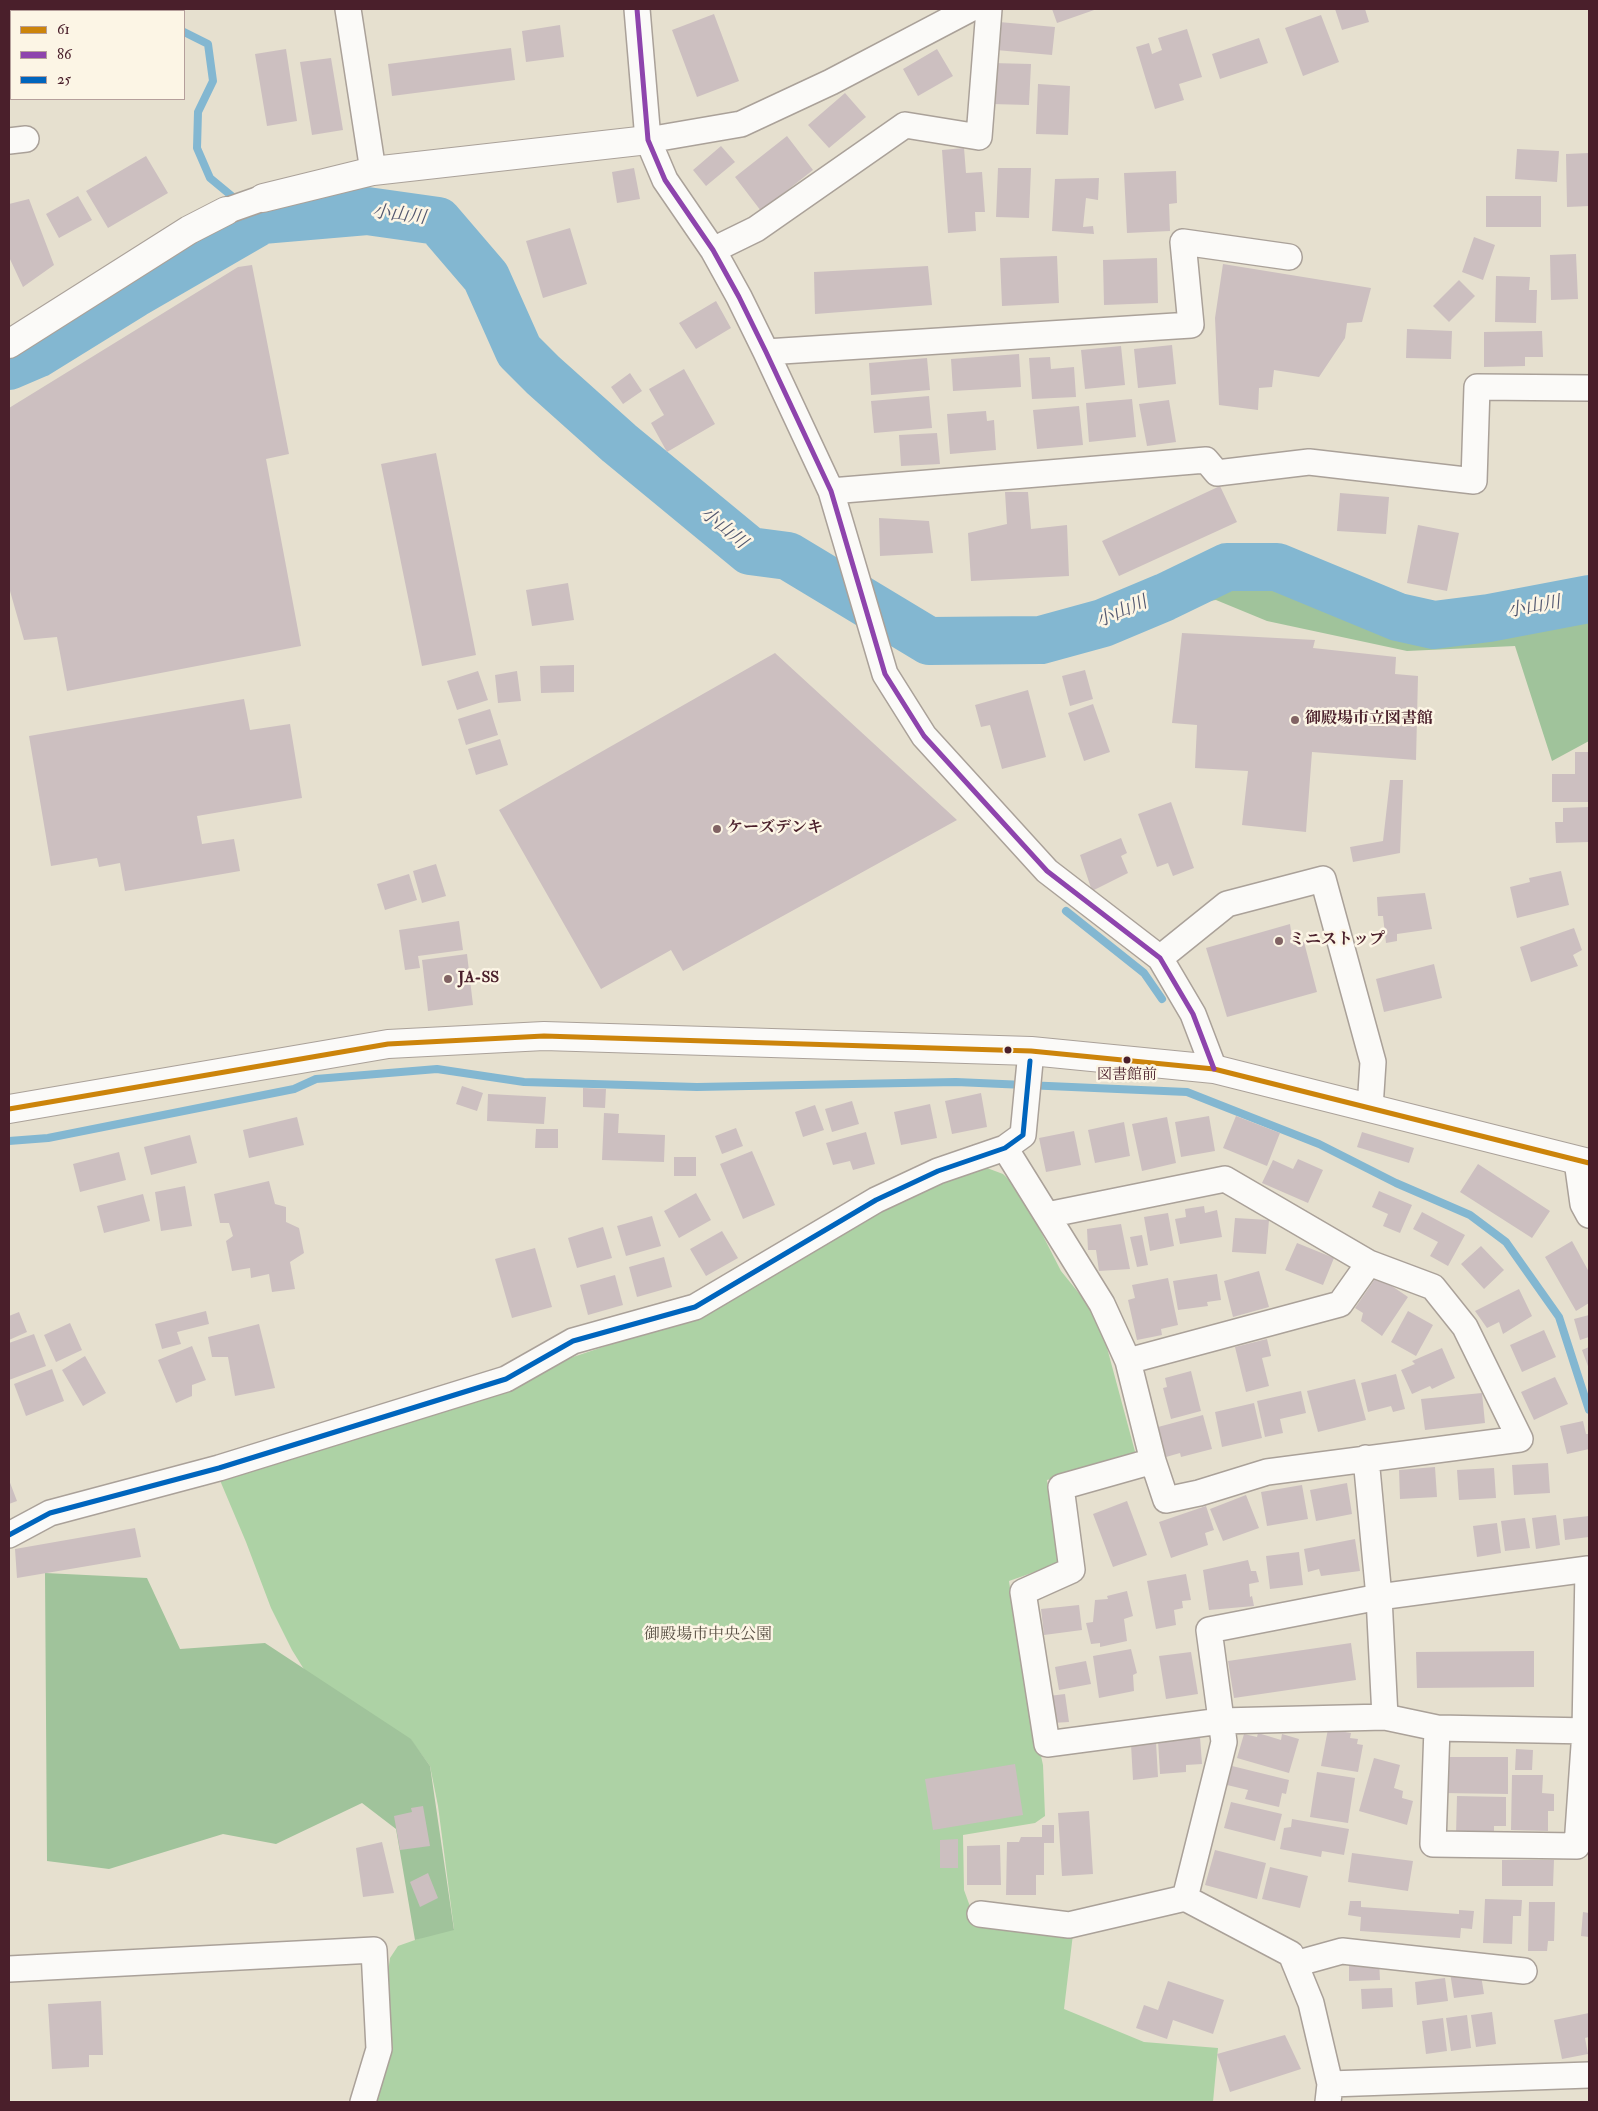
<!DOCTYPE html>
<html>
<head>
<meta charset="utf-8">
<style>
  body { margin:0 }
  #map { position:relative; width:1598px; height:2111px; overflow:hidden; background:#e6e0cf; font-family:"IM FELL Double Pica",serif }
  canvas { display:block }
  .frame { position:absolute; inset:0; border:10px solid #4a1f2b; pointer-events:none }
  .legend { position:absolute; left:10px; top:10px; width:175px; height:90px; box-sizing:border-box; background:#fcf5e5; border:1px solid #b59f9b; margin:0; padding:6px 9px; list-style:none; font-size:15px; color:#4a1f2b }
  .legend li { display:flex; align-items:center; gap:10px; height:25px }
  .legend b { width:25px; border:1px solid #b59f9b }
</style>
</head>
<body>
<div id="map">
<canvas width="1598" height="2111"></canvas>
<div class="frame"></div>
<ul class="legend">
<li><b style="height:6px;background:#cc840b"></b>61</li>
<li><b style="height:6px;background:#8e44ad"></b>86</li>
<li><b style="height:6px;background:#0065bd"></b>25</li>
</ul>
</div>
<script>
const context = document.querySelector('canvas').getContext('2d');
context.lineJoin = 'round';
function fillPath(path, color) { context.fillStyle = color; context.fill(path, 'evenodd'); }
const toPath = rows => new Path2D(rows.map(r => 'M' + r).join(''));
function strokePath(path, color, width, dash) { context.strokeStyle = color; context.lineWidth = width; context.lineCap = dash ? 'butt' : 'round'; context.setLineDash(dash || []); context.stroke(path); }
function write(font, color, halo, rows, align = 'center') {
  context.font = font + ' "IM FELL Double Pica","Noto Serif JP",serif'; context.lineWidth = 5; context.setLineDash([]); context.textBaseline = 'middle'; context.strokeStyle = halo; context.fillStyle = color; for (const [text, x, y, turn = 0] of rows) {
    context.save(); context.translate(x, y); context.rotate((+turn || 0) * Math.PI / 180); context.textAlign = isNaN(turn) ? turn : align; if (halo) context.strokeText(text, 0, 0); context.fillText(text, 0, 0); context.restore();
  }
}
const green = toPath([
  [979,1165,1003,1174,1031,1201,1040,1230,1061,1271,1099,1318,1137,1459,1047,1480,1060,1563,1009,1581,1023,1676,1043,1765,1045,1816,1035,1823,963,1835,964,1890,976,1923,1073,1934,1064,2009,1144,2042,1218,2048,1213,2102,370,2102,390,1958,398,1946,432,1934,454,1929,438,1806,430,1766,411,1740,315,1687,292,1650,271,1608,246,1542,219,1478,498,1393,573,1357,705,1313,781,1271,886,1207]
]);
const forest = toPath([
  [1268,550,1443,617,1589,584,1589,741,1552,761,1515,646,1407,651,1267,621,1216,600,1030,626,1164,577],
  [45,1573,147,1578,180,1649,265,1643,411,1739,430,1766,454,1930,415,1940,396,1829,362,1803,276,1844,223,1834,109,1869,47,1861]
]);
const stream = toPath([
  [9,19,11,19],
  [184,32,208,44,213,81,198,112,197,148,210,178,239,202],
  [248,209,262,220],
  [1066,911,1144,973,1162,999],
  [9,1141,48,1138,294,1089,316,1079,437,1069,524,1082,697,1087,956,1082,1187,1092,1319,1144,1396,1183,1470,1215,1506,1242,1559,1317,1589,1410]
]);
const river = toPath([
  [9,366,37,354,134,294,262,220,367,211,438,221,486,277,519,351,543,375,619,443,750,551,788,556,929,641,1041,640,1103,623,1165,597,1227,567,1277,567,1398,617,1434,625,1489,618,1589,599]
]);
const building = toPath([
  [1052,9,1097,9,1057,23],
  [1335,9,1365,9,1369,22,1342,30],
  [714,14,739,81,697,97,672,30],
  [1321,15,1339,62,1303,76,1285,28],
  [999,22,1055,27,1052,55,996,50],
  [560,25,564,57,526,62,522,31],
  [1187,29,1202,77,1179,84,1184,100,1155,109,1136,47,1149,43,1152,54,1162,50,1158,38],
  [1259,38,1268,63,1220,79,1212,54],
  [511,48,515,80,392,96,388,64],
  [286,49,297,121,267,126,255,54],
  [937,49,953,76,918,96,903,69],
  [331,58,343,130,312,135,300,62],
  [992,63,1031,64,1029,105,991,104],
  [1038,84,1070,86,1068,135,1036,134],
  [845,93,866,117,829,148,808,125],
  [787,136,813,170,761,211,735,177],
  [721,146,735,162,706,186,693,170],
  [964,148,966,173,982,172,985,212,975,212,976,231,948,233,942,150],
  [1517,149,1559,151,1557,182,1515,179],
  [1589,153,1589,206,1567,207,1566,154],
  [146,156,168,193,108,228,86,191],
  [634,168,640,199,617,203,612,172],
  [998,168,1031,168,1029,218,996,217],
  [1176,171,1177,203,1169,204,1170,231,1127,233,1124,173],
  [1099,178,1098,200,1086,198,1083,227,1093,226,1094,234,1052,231,1055,179],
  [78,196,92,220,59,238,46,214],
  [1486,196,1541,196,1541,227,1486,227],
  [29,199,54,265,23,287,9,257,9,204],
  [570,228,587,284,543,298,526,241],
  [1474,237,1495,245,1483,280,1462,272],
  [1576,254,1578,299,1551,300,1550,255],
  [1057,256,1059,303,1002,306,1000,258],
  [1157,258,1158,303,1104,305,1103,260],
  [1223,264,1371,288,1362,322,1347,323,1345,338,1319,377,1274,370,1272,387,1259,388,1258,410,1219,405,1215,318],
  [252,265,289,454,266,459,301,646,67,691,57,637,24,640,10,591,9,408,238,267],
  [928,266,932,305,815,314,814,272],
  [1496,276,1530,277,1529,290,1537,290,1536,323,1495,322],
  [1459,280,1475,296,1449,322,1433,306],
  [716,301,731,328,696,349,679,323],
  [1407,329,1452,331,1451,359,1406,358],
  [1542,331,1543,357,1525,357,1525,366,1484,367,1484,332],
  [1172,345,1176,384,1138,388,1134,349],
  [1121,346,1125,385,1085,389,1081,350],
  [1019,354,1021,387,953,391,951,359],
  [1050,357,1051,369,1074,367,1076,397,1032,399,1029,358],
  [927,358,930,390,871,395,869,363],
  [684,369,715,424,667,452,651,423,664,415,649,389],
  [630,373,642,391,623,404,611,387],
  [929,396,932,428,874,433,871,401],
  [1132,399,1136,437,1089,442,1086,403],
  [1169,400,1176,442,1147,446,1139,404],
  [1079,406,1083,445,1037,449,1033,410],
  [986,411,987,421,994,420,996,450,950,454,947,414],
  [937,433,940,464,901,466,899,435],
  [436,453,476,655,422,666,381,464],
  [1220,486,1237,522,1119,576,1102,541],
  [1005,492,1028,492,1031,529,1067,525,1069,576,971,581,968,533,1007,524],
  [1340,493,1389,497,1386,534,1337,531],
  [879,518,929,521,933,553,880,556],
  [1418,525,1459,533,1447,591,1407,583],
  [568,583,574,620,532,626,526,590],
  [1182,633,1315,640,1313,648,1396,657,1395,674,1418,676,1416,760,1312,752,1306,832,1242,825,1248,771,1195,768,1197,725,1172,723],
  [775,653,957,820,683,971,671,950,601,989,499,810],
  [574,665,574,692,541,693,540,666],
  [1085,670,1093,699,1070,706,1062,676],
  [478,671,488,700,457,710,447,681],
  [517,671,521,701,498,703,495,675],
  [1028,690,1046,757,1002,769,990,725,981,727,975,705],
  [244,699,250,730,290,724,302,798,197,816,202,844,234,839,240,871,125,891,120,863,99,867,97,858,51,866,29,736],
  [1093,704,1110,752,1084,761,1068,713],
  [490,709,498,735,466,745,458,719],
  [500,739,508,765,476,775,468,749],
  [1575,752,1589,752,1589,802,1552,802,1552,774,1575,774],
  [1390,780,1403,780,1400,853,1353,862,1350,847,1383,841],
  [1171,802,1194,868,1173,876,1168,863,1157,867,1138,814],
  [1589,807,1589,842,1556,843,1555,822,1563,822,1563,808],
  [1121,838,1127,853,1121,856,1128,873,1092,891,1080,855],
  [436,864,446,896,422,903,413,871],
  [1561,871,1569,905,1517,918,1510,887,1530,882,1529,878],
  [409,874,417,900,385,910,377,884],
  [1425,893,1432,929,1397,934,1397,941,1386,943,1383,916,1378,916,1377,897],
  [459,921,463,950,418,956,420,968,405,970,399,930],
  [1290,924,1293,945,1304,942,1317,992,1227,1017,1206,948],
  [1574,928,1582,950,1573,955,1578,966,1531,982,1520,947],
  [467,954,473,1005,428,1011,422,960],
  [1434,964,1442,998,1384,1012,1376,979],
  [462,1086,483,1093,477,1111,456,1104],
  [583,1088,606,1089,605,1108,583,1107],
  [981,1093,987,1127,952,1134,945,1101],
  [488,1094,546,1097,544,1124,487,1121],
  [852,1101,859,1124,832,1132,825,1109],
  [930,1104,937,1138,901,1145,894,1112],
  [815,1105,824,1130,803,1137,795,1112],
  [604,1113,619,1114,618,1133,665,1135,664,1162,602,1160],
  [1209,1116,1215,1151,1181,1157,1175,1122],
  [1236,1116,1280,1133,1267,1166,1223,1148],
  [297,1117,304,1145,249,1158,243,1130],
  [1167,1117,1176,1163,1142,1171,1132,1124],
  [1124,1122,1130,1156,1095,1163,1088,1130],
  [736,1128,743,1146,722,1154,715,1136],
  [536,1129,558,1129,558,1148,535,1148],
  [1074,1131,1081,1165,1046,1172,1039,1138],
  [866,1132,875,1164,853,1170,850,1161,833,1165,826,1143],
  [1362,1132,1414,1148,1409,1163,1357,1147],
  [190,1135,197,1163,151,1175,144,1147],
  [752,1151,775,1205,743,1219,720,1164],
  [119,1152,126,1180,80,1192,73,1164],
  [674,1157,696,1157,696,1176,674,1176],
  [1298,1159,1323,1170,1308,1203,1262,1183,1273,1160,1293,1169],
  [1478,1164,1550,1211,1532,1238,1460,1192],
  [269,1181,275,1204,286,1207,286,1222,299,1228,304,1253,290,1262,295,1289,272,1292,269,1274,251,1278,250,1268,232,1271,226,1241,233,1236,229,1223,220,1223,214,1194],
  [185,1186,192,1226,161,1231,155,1192],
  [1379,1191,1412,1205,1400,1233,1383,1226,1388,1214,1372,1207],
  [696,1193,711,1220,679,1238,664,1211],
  [143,1194,150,1221,104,1233,97,1206],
  [1204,1206,1205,1213,1217,1210,1222,1237,1180,1244,1175,1219,1186,1217,1185,1209],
  [1422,1212,1465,1235,1448,1266,1430,1256,1438,1242,1413,1229],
  [1168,1213,1174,1246,1150,1251,1144,1217],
  [652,1216,661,1246,626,1256,617,1226],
  [1235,1218,1269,1220,1266,1254,1232,1252],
  [1121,1224,1130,1269,1099,1271,1096,1250,1088,1250,1087,1229],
  [603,1227,612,1258,577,1268,568,1238],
  [722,1231,738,1258,706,1276,690,1249],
  [1142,1235,1148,1265,1137,1267,1130,1237],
  [1572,1241,1589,1272,1589,1303,1576,1311,1545,1257],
  [1297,1243,1334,1258,1323,1285,1285,1270],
  [1481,1246,1504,1270,1484,1289,1461,1264],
  [535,1248,552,1307,512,1318,495,1259],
  [664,1257,672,1287,637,1297,629,1267],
  [1259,1271,1269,1307,1233,1317,1224,1281],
  [1217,1274,1221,1300,1207,1302,1208,1306,1178,1310,1173,1281],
  [615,1275,623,1305,588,1315,580,1285],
  [1377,1276,1408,1297,1382,1336,1361,1321,1363,1313,1355,1308],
  [1168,1278,1178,1325,1161,1329,1162,1335,1137,1340,1128,1300,1135,1298,1132,1285],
  [1519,1289,1532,1316,1503,1334,1499,1322,1487,1328,1475,1311],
  [206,1311,209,1324,177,1332,181,1344,162,1349,155,1324],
  [1408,1311,1433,1325,1416,1356,1391,1342],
  [19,1312,27,1332,9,1340,9,1316],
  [1589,1315,1589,1337,1580,1340,1574,1319],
  [70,1323,82,1350,56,1362,44,1335],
  [259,1324,275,1388,235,1396,228,1357,212,1357,208,1337],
  [1544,1330,1556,1357,1522,1372,1510,1345],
  [34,1334,46,1366,9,1380,9,1343],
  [1267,1339,1271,1356,1262,1358,1269,1386,1246,1392,1235,1347],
  [192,1346,206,1380,192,1385,192,1396,176,1403,158,1360],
  [1589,1347,1589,1369,1582,1350],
  [1442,1348,1455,1378,1432,1389,1430,1386,1412,1394,1401,1370,1415,1364,1412,1361],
  [85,1356,106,1393,83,1406,62,1370],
  [52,1369,64,1401,26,1416,14,1384],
  [1191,1371,1201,1411,1171,1419,1163,1388,1167,1387,1165,1378],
  [1396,1374,1405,1409,1393,1412,1391,1406,1368,1412,1361,1383],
  [1555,1377,1568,1404,1534,1420,1521,1392],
  [1355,1379,1366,1420,1318,1432,1307,1391],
  [1301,1391,1306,1413,1280,1419,1283,1433,1265,1437,1257,1401],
  [1482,1393,1485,1423,1425,1430,1421,1399],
  [1254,1403,1262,1438,1222,1447,1215,1412],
  [1203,1415,1212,1449,1181,1457,1180,1453,1166,1457,1158,1427],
  [1583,1421,1586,1434,1589,1434,1589,1449,1567,1454,1560,1426],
  [1548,1463,1550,1493,1514,1495,1512,1465],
  [1435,1467,1437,1497,1400,1499,1399,1470],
  [1494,1468,1496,1498,1459,1500,1457,1470],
  [9,1480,17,1501,9,1504],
  [1347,1483,1352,1514,1316,1521,1310,1490],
  [1302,1485,1308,1519,1267,1526,1261,1492],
  [1246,1495,1259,1528,1223,1541,1210,1509],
  [1127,1501,1147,1555,1113,1567,1093,1514],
  [1206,1506,1214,1530,1205,1533,1208,1545,1171,1558,1159,1522],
  [1556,1515,1560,1545,1536,1549,1532,1518],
  [1589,1516,1589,1537,1565,1540,1563,1519],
  [1525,1518,1530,1548,1505,1551,1501,1521],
  [1497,1523,1501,1553,1477,1557,1473,1526],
  [135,1528,141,1557,17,1578,15,1549],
  [1355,1539,1360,1571,1321,1576,1319,1569,1308,1572,1304,1549],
  [1299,1552,1303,1585,1270,1589,1266,1556],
  [1248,1560,1251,1571,1256,1571,1259,1582,1249,1584,1250,1597,1252,1596,1254,1606,1209,1610,1203,1570],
  [1186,1574,1191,1600,1182,1601,1183,1608,1174,1610,1176,1625,1156,1629,1147,1581],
  [1127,1591,1133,1616,1124,1619,1127,1641,1100,1647,1100,1643,1091,1644,1086,1623,1093,1622,1095,1600,1108,1599,1107,1596],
  [1079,1605,1082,1630,1044,1635,1041,1609],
  [1351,1643,1356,1680,1234,1698,1228,1661],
  [1131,1649,1137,1673,1133,1675,1134,1691,1099,1698,1093,1656],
  [1534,1651,1534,1687,1417,1688,1416,1652],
  [1191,1652,1198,1694,1166,1699,1159,1656],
  [1086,1661,1091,1684,1059,1690,1055,1667],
  [1065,1694,1069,1722,1052,1723,1049,1696],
  [1328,1729,1351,1733,1350,1738,1358,1739,1357,1744,1363,1745,1358,1772,1321,1766],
  [1258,1733,1281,1740,1282,1734,1299,1739,1289,1773,1237,1758,1244,1734,1257,1737],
  [1200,1737,1202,1764,1186,1765,1186,1772,1160,1774,1158,1740],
  [1156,1742,1158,1777,1133,1780,1131,1744],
  [1516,1749,1533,1750,1532,1770,1515,1770],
  [1448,1757,1508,1757,1508,1794,1443,1793,1442,1780,1448,1781],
  [1374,1758,1400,1765,1394,1788,1403,1791,1402,1798,1413,1801,1407,1825,1359,1811],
  [1015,1764,1023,1815,933,1830,925,1779],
  [1232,1766,1289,1780,1286,1794,1282,1793,1279,1807,1245,1799,1248,1790,1227,1785],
  [1317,1772,1355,1778,1348,1823,1310,1817],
  [1512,1775,1543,1775,1542,1793,1554,1794,1554,1811,1548,1811,1548,1831,1511,1830],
  [1457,1796,1506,1797,1506,1826,1494,1826,1494,1836,1456,1835],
  [1231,1802,1282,1814,1275,1841,1224,1828],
  [423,1806,430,1846,400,1850,394,1816,412,1812,411,1808],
  [1089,1811,1093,1874,1062,1876,1058,1813],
  [1292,1819,1349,1829,1344,1855,1322,1851,1321,1857,1280,1849,1284,1828,1291,1827],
  [1042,1825,1054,1825,1054,1843,1044,1843,1044,1875,1036,1875,1036,1895,1006,1895,1007,1842,1019,1842,1021,1837,1042,1837],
  [958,1839,958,1868,940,1868,940,1840],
  [382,1842,394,1893,363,1897,356,1848],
  [1000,1845,1001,1885,967,1885,967,1846],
  [1215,1850,1266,1863,1257,1899,1205,1885],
  [1352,1853,1413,1861,1408,1891,1348,1882],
  [1502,1860,1554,1860,1553,1886,1502,1886],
  [1270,1867,1308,1876,1300,1908,1262,1899],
  [428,1873,438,1898,420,1907,410,1882],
  [1485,1899,1522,1900,1521,1916,1513,1916,1512,1944,1483,1943],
  [1350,1901,1361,1901,1361,1907,1459,1914,1459,1910,1474,1911,1472,1929,1461,1928,1460,1938,1360,1931,1361,1917,1348,1915],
  [1529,1902,1555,1902,1554,1941,1548,1941,1547,1951,1528,1951],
  [1583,1912,1589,1913,1589,1937,1581,1936],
  [1349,1961,1379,1961,1380,1980,1349,1981],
  [1479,1963,1484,1994,1454,1998,1449,1966],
  [1445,1978,1448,2001,1417,2005,1415,1982],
  [1168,1981,1224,2000,1213,2034,1173,2020,1167,2039,1136,2028,1144,2005,1158,2010],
  [1392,1988,1393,2007,1362,2009,1361,1989],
  [101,2001,103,2055,89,2055,89,2067,52,2069,48,2004],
  [1492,2012,1496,2044,1476,2047,1471,2015],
  [1589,2013,1589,2037,1585,2038,1588,2054,1562,2059,1554,2020],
  [1467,2015,1471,2048,1451,2051,1446,2018],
  [1443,2018,1447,2051,1426,2054,1422,2021],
  [1285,2035,1301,2069,1230,2092,1217,2054]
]);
const street = toPath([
  [348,9,373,171],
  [637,9,648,140,665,180,713,250,739,297,766,352,831,491,885,674,924,736,1047,871,1160,958,1193,1014,1214,1069],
  [648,140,741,124,831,82,970,9],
  [9,141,26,139],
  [226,211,263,198],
  [713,250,756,229,905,125,979,137,989,9],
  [766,352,1191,325,1183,242,1289,257],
  [831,491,1206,460,1217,473,1309,462,1474,481,1477,387,1589,388],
  [1160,958,1227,904,1323,879,1373,1062,1370,1108],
  [1005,1148,1102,1304,1128,1361,1153,1461,1166,1500,1199,1493,1267,1472,1520,1439,1465,1327,1433,1287,1369,1263,1225,1179,1047,1215],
  [1577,1161,1583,1204,1589,1215],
  [1128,1361,1340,1304,1369,1263],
  [1366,1458,1379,1597,1385,1717],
  [1153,1461,1061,1487,1072,1570,1023,1592,1047,1744,1221,1721,1385,1717,1437,1728,1589,1731],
  [9,1535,50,1513,219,1468,506,1379,573,1341,695,1307,876,1200,938,1171,1005,1148,1023,1135,1031,1051],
  [1185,1898,1224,1742,1209,1630,1379,1597,1588,1569,1585,1731,1577,1846,1433,1844,1437,1728],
  [980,1914,1069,1925,1185,1898,1291,1954,1311,2003,1330,2084,1328,2102],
  [1295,1964,1342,1951,1524,1971],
  [9,1969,374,1950,379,2049,363,2102],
  [1330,2084,1589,2075]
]);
const secondary = toPath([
  [263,198,373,171,648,140],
  [9,344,189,230,226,211],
  [9,1109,388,1044,544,1036,1031,1051,1214,1069,1589,1163]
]);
const bus1 = toPath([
  [9,1109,388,1044,544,1036,1031,1051,1214,1069,1589,1163]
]);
const bus2 = toPath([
  [637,9,648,140,665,180,713,250,739,297,766,352,831,491,885,674,924,736,1047,871,1160,958,1193,1014,1214,1069]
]);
const bus3 = toPath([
  [9,1535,50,1513,219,1468,506,1379,573,1341,695,1307,876,1200,938,1171,1005,1148,1023,1135,1030,1061]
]);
const markers = [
  [1295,720,5,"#816364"],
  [717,829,5,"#816364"],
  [1279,941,5,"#816364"],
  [448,979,5,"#816364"],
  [1008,1050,4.5,"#4a1f2b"],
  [1127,1060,4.5,"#4a1f2b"]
];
const busNames = [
  ["図書館前",1127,1076]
];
const poiNames = [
  ["御殿場市立図書館",1305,720],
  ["ケーズデンキ",727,829],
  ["ミニストップ",1289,941],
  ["JA-SS",458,979]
];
const parkNames = [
  ["御殿場市中央公園",708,1636]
];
const waterNames = [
  ["小山川",399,216,7],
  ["小山川",723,529,39],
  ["小山川",1534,608,-10],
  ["小山川",1122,613,-23]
];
fillPath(green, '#add2a5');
fillPath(forest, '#a0c39b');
strokePath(stream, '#83b7d1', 8);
strokePath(river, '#83b7d1', 48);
fillPath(building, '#ccbfc0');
strokePath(street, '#aaa199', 28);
strokePath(secondary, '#aaa199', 30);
strokePath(street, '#fbfaf8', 25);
strokePath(secondary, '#fbfaf8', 28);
strokePath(bus1, '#cc840b', 5);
strokePath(bus2, '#8e44ad', 5);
strokePath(bus3, '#0065bd', 5);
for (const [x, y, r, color] of markers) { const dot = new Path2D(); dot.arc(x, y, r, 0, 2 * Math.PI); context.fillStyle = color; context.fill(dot); strokePath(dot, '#fcf5e5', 2); }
write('15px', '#4a1f2b', '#fcf5e5', busNames);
write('bold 16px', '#4a1f2b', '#fcf5e5', poiNames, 'left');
write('16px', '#5a5145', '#fcf5e5', parkNames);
write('italic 18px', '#50556e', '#fcf5e5', waterNames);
</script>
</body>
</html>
